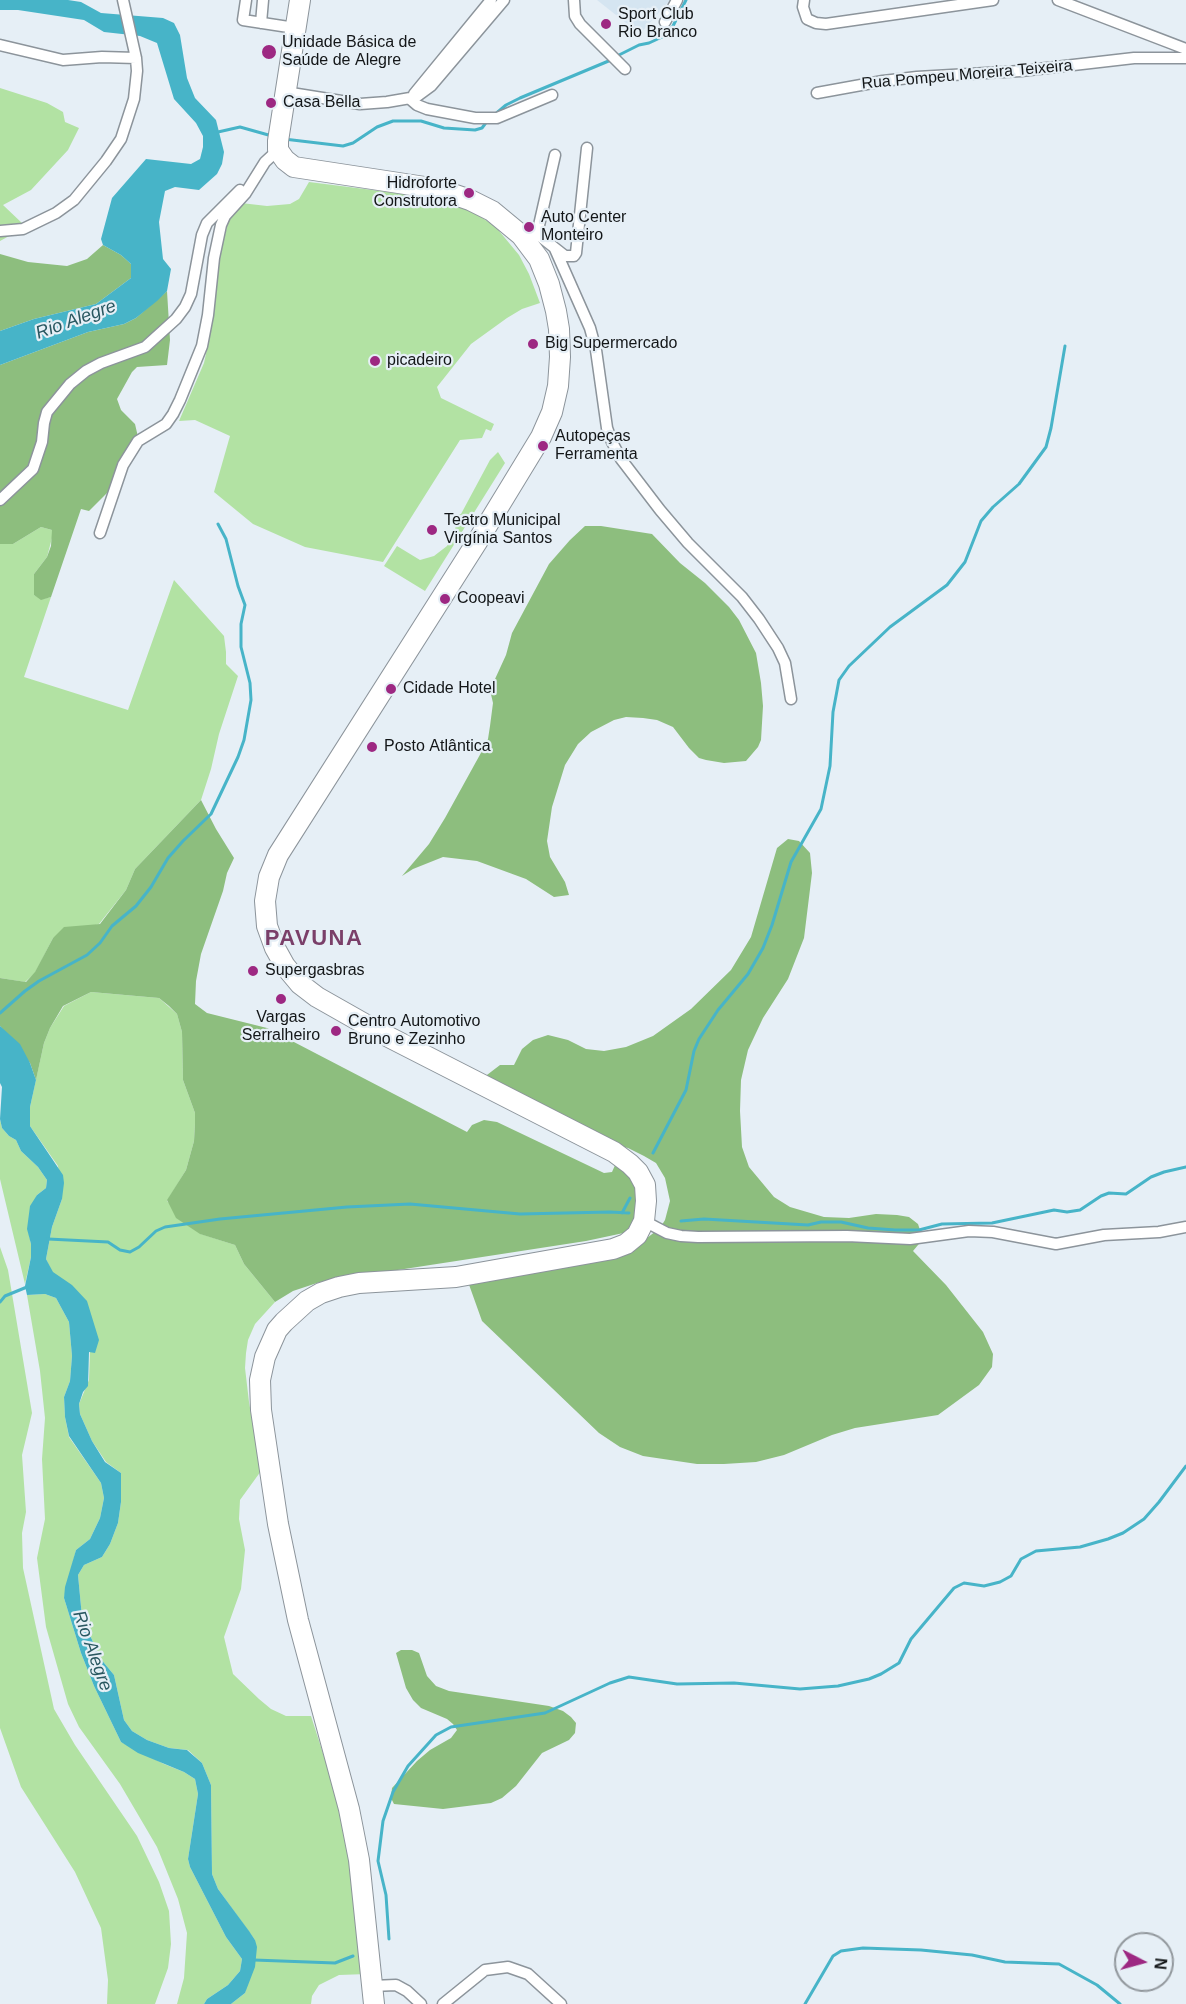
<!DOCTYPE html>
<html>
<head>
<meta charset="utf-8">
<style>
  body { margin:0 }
  #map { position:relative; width:1186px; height:2004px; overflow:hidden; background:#e6eff6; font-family:Arial,sans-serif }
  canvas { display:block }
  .north { position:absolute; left:1114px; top:1932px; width:60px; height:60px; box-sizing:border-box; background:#e6eff6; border:2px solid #92989d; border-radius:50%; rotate:96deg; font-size:16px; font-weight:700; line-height:24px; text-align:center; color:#131618 }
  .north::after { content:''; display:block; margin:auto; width:21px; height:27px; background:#9d2882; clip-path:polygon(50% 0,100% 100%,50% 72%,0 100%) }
</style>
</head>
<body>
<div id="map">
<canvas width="1186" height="2004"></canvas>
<div class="north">N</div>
</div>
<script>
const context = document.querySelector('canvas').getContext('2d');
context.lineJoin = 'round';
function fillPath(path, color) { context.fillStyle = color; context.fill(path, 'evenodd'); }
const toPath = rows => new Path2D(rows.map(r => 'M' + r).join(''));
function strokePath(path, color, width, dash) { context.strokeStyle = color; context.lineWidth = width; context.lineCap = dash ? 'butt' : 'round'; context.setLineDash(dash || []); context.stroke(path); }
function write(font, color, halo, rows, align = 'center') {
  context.font = font + ' Arial,sans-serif'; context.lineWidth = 4.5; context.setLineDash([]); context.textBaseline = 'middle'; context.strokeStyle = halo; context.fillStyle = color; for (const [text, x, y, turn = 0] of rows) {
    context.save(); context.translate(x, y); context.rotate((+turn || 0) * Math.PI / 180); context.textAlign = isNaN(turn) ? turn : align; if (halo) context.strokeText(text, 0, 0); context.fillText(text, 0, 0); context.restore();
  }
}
const built = toPath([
  [597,0,670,0,640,34]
]);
const green = toPath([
  [0,88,47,103,63,112,65,122,79,128,68,150,31,190,3,205,23,224,11,235,0,241],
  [309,182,428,197,449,201,468,209,495,226,519,255,529,274,540,303,522,309,507,318,471,344,437,387,441,398,494,424,491,431,486,429,482,438,460,440,383,562,305,547,253,524,214,492,230,436,195,420,179,421,204,363,212,325,219,259,229,219,241,203,267,206,290,204,299,199],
  [498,452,505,463,425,591,384,566,397,546,420,560,434,556,447,546,454,535,458,515,461,514,490,460],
  [41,527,52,530,52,538,47,557,34,574,34,595,42,599,51,597,24,677,128,710,174,580,224,636,226,652,226,664,238,676,219,734,211,769,201,800,135,869,126,890,99,924,53,938,35,973,25,982,0,978,0,544,13,544],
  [91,992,159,998,177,1014,182,1032,183,1080,195,1113,195,1123,194,1141,186,1170,167,1201,201,1234,235,1245,244,1264,275,1302,255,1324,248,1340,246,1353,245,1368,249,1402,261,1471,240,1500,239,1519,245,1550,241,1589,224,1637,233,1674,259,1699,271,1709,286,1716,311,1716,337,1797,349,1845,367,1974,339,1975,319,1985,312,1996,311,2004,231,2004,245,1993,255,1940,218,1889,212,1874,211,1785,202,1763,188,1750,169,1748,147,1740,132,1731,124,1720,114,1675,100,1658,82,1617,78,1575,84,1565,102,1557,110,1544,118,1523,121,1502,121,1473,106,1462,92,1441,80,1414,79,1404,89,1380,90,1351,46,1259,52,1227,62,1199,58,1166,30,1126,30,1107,44,1043,50,1028,64,1006],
  [0,1119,2,1128,9,1136,16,1140,21,1151,38,1167,47,1180,46,1188,37,1195,28,1229,31,1244,31,1257,25,1284,0,1179],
  [0,1247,8,1270,32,1413,22,1455,26,1512,22,1533,23,1568,54,1709,75,1745,137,1836,159,1882,169,1911,171,1944,168,1968,155,2004,107,2004,108,1980,101,1928,75,1872,21,1787,0,1728],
  [45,1294,56,1298,69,1322,72,1356,70,1381,64,1397,65,1417,69,1437,101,1483,104,1498,100,1518,90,1539,76,1550,64,1598,81,1653,94,1686,121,1742,164,1764,184,1772,195,1779,198,1794,188,1859,190,1867,226,1937,242,1959,240,1971,228,1985,207,1999,204,2004,177,2004,184,1978,187,1933,178,1899,157,1847,120,1784,79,1727,68,1704,46,1627,37,1558,45,1519,42,1459,45,1418,40,1371,27,1295]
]);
const forest = toPath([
  [103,245,121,255,131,264,131,278,96,304,34,319,0,331,0,254,28,262,67,266,87,259],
  [167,291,170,340,167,365,137,367,132,372,117,399,121,410,135,424,138,437,121,479,89,511,81,509,51,597,41,600,34,595,34,574,47,557,51,546,52,530,41,527,13,544,0,544,0,365,88,332,124,324,136,318],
  [585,526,601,526,652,534,680,563,705,583,729,607,739,620,756,653,761,683,763,706,761,740,758,747,746,761,724,763,706,760,699,758,689,748,673,727,657,720,643,718,626,717,614,720,591,732,578,744,565,765,552,807,547,841,550,857,565,882,569,895,554,897,526,879,477,861,443,857,413,869,402,876,429,844,445,818,482,751,488,739,490,726,493,703,490,690,506,655,512,633,549,564,570,540],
  [201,800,216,829,234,858,227,873,223,891,201,954,196,981,195,1004,207,1013,267,1028,467,1132,472,1125,484,1120,497,1122,604,1173,612,1172,616,1163,644,1183,633,1231,586,1241,320,1282,293,1291,275,1302,244,1264,235,1245,200,1234,176,1218,167,1200,186,1170,194,1141,195,1123,195,1113,183,1080,182,1032,177,1014,169,1006,159,998,91,992,63,1006,50,1028,44,1043,36,1080,30,1063,0,1026,0,978,26,982,35,972,53,938,64,927,100,924,126,890,135,869],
  [788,839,799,841,810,853,812,873,804,938,788,979,763,1018,748,1050,741,1080,740,1111,742,1147,749,1167,774,1197,790,1207,824,1217,849,1218,876,1214,897,1215,909,1217,918,1224,923,1239,913,1251,946,1285,983,1332,993,1354,992,1367,979,1385,938,1415,855,1428,832,1435,784,1455,756,1462,724,1464,697,1464,643,1456,620,1447,599,1433,482,1321,467,1279,643,1241,660,1228,665,1220,670,1201,665,1178,656,1163,644,1156,628,1148,598,1141,483,1078,500,1065,514,1065,522,1049,533,1040,548,1035,568,1040,586,1049,604,1051,626,1047,653,1036,691,1009,731,970,751,937,777,848],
  [401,1650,412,1650,419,1653,427,1676,436,1686,449,1691,549,1706,563,1711,571,1717,576,1723,575,1733,569,1740,542,1753,516,1786,502,1798,491,1803,443,1809,394,1804,391,1798,392,1788,417,1761,430,1750,451,1738,457,1730,453,1724,447,1719,421,1708,413,1700,406,1688,396,1653]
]);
const water = toPath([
  [0,0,68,0,81,2,101,13,163,18,174,23,180,35,187,78,195,98,216,120,224,152,222,164,217,174,199,190,175,187,165,191,159,222,163,259,171,269,167,291,157,301,136,318,124,324,88,332,0,365,0,331,34,319,96,304,131,278,131,264,121,255,103,245,101,239,112,198,146,159,191,164,200,159,203,147,203,136,196,123,174,99,157,43,140,36,104,32,84,20,18,10,0,10],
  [0,1026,20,1044,30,1063,36,1080,30,1107,30,1126,63,1175,64,1183,62,1199,52,1227,46,1259,53,1272,72,1285,87,1301,99,1340,95,1353,89,1352,88,1386,83,1392,79,1404,80,1414,92,1441,105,1462,121,1473,121,1502,118,1523,110,1544,102,1557,84,1565,78,1575,82,1617,100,1658,114,1675,124,1720,132,1731,147,1740,169,1748,187,1750,202,1763,211,1785,212,1874,218,1889,249,1931,255,1940,257,1947,255,1967,245,1993,231,2004,204,2004,207,1999,228,1985,240,1971,242,1959,226,1937,190,1867,188,1859,198,1794,195,1779,184,1772,138,1753,121,1742,94,1686,81,1653,64,1598,65,1587,76,1550,90,1539,100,1518,104,1498,101,1483,69,1436,65,1417,64,1397,70,1381,72,1356,69,1322,56,1298,45,1294,27,1295,25,1286,31,1257,31,1244,27,1229,30,1206,37,1195,46,1188,47,1180,38,1167,21,1151,16,1140,9,1136,2,1128,0,1119,2,1087,0,1083]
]);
const stream = toPath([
  [617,56,639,45,649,43,662,37,673,26,686,0],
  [493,116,506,105,520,98,611,60],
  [218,132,240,127,272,136],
  [284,139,343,146,353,143,377,127,393,121,421,121,444,128,475,130,482,128,488,120],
  [0,1013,25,991,39,981,87,955,100,943,112,926,136,906,151,887,168,858,183,841,211,814,238,757,244,740,251,700,250,683,241,647,241,624,245,605,238,586,226,539,218,524],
  [653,1153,686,1090,694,1051,699,1039,718,1010,748,974,763,948,772,925,791,862,821,809,830,766,833,712,839,680,849,666,890,627,947,585,965,562,981,521,993,507,1019,484,1046,447,1051,428,1065,346],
  [622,1213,630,1198],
  [681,1221,704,1219,808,1225,821,1222,841,1222,868,1228,895,1230,919,1230,942,1224,992,1223,1054,1210,1067,1212,1080,1210,1101,1196,1109,1193,1126,1194,1151,1177,1164,1172,1186,1167],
  [48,1239,108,1242,120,1250,130,1252,139,1247,156,1231,165,1227,220,1219,347,1207,410,1204,520,1214,610,1212,629,1213],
  [0,1302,5,1296,27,1287],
  [389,1939,386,1895,378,1861,383,1821,393,1792,408,1766,436,1735,451,1727,545,1713,610,1683,629,1677,677,1684,734,1683,800,1689,838,1686,869,1679,881,1674,899,1663,911,1639,954,1588,964,1583,984,1586,1000,1582,1011,1576,1021,1559,1036,1551,1080,1547,1108,1539,1123,1533,1144,1519,1159,1502,1186,1466],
  [254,1960,335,1963,353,1956],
  [805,2004,833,1956,841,1951,863,1948,921,1950,972,1955,1005,1962,1059,1964,1097,1985,1120,2004]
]);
const street = toPath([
  [246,0,243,20,295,28],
  [574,0,575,16,580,24,625,69],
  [804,0,803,7,807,19,816,23,826,24,993,0],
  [1058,0,1186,49],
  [665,22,677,0],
  [261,23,263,0],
  [0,45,63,60,102,57,136,58],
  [285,92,360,104,387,102,416,97,431,86,504,0],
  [817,93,883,81,917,77,1021,71,1134,58,1186,58],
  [414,94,491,0],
  [410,99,417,105,427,109,475,118,497,118,552,95],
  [0,231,23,229,56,213,74,200,106,161,121,139,134,99,137,71,136,58,123,0],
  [537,234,565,256,574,256,576,253,587,148],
  [533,240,537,234,555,155],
  [555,249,590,328,596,350,607,428,612,442,621,459,660,510,688,543,742,597,759,619,778,648,785,663,791,699],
  [0,500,33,469,42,442,44,423,47,412,70,384,86,371,101,363,145,347,176,319,185,307,191,294,202,235,207,223,240,190],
  [100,533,123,465,138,441,166,424,173,414,180,400,202,346,208,315,214,258,221,225,225,216,245,194,265,162,278,150],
  [644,1221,667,1233,681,1236,698,1237,847,1236,910,1239,969,1231,993,1232,1056,1244,1104,1235,1159,1232,1186,1227],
  [372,1986,396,1985,407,1991,421,2004],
  [443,2004,485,1970,508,1967,528,1974,561,2004]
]);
const highway = toPath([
  [300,0,278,141,278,150,285,160,294,167,438,189,470,200,492,211,521,235,539,259,549,284,556,311,559,329,560,357,558,386,552,412,541,437,477,542,278,855,269,877,265,901,267,926,275,948,285,966,300,984,317,997,377,1031,614,1152,630,1164,638,1172,645,1185,646,1201,644,1221,637,1235,626,1244,613,1249,456,1277,359,1283,339,1287,321,1293,307,1301,284,1322,277,1330,265,1357,260,1380,261,1410,278,1524,298,1620,349,1809,359,1860,374,2004]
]);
const markers = [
  [606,24,6,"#9d2882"],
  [269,52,8,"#9d2882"],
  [271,103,6,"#9d2882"],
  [469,193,6,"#9d2882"],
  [529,227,6,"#9d2882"],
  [533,344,6,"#9d2882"],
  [375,361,6,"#9d2882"],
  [543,446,6,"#9d2882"],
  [432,530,6,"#9d2882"],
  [445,599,6,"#9d2882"],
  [391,689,6,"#9d2882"],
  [372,747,6,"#9d2882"],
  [253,971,6,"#9d2882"],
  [281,999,6,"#9d2882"],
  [336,1031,6,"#9d2882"]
];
const poiNames = [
  ["Sport Club",618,15],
  ["Rio Branco",618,33],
  ["Unidade Básica de",282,43],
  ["Saúde de Alegre",282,61],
  ["Casa Bella",283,103],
  ["Hidroforte",457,184,"right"],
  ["Construtora",457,202,"right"],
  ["Auto Center",541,218],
  ["Monteiro",541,236],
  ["Big Supermercado",545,344],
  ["picadeiro",387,361],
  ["Autopeças",555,437],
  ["Ferramenta",555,455],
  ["Teatro Municipal",444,521],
  ["Virgínia Santos",444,539],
  ["Coopeavi",457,599],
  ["Cidade Hotel",403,689],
  ["Posto Atlântica",384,747],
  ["Supergasbras",265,971],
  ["Vargas",281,1018,"center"],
  ["Serralheiro",281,1036,"center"],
  ["Centro Automotivo",348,1022],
  ["Bruno e Zezinho",348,1040]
];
const streetNames = [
  ["Rua Pompeu Moreira Teixeira",967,75,-5]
];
const waterNames = [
  ["Rio Alegre",76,320,-20],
  ["Rio Alegre",92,1651,70]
];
const districtNames = [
  ["PAVUNA",314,939]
];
fillPath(built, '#d5e5f1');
fillPath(green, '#b2e2a3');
fillPath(forest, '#8dbe7e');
fillPath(water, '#47b4c8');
strokePath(stream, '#47b4c8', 3);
strokePath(street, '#8c949b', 13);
strokePath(highway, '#8c949b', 22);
strokePath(street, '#fff', 10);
strokePath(highway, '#fff', 20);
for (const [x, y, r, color] of markers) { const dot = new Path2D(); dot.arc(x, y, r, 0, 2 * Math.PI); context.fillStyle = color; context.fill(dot); strokePath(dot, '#e6eff6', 2); }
write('16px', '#131618', '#e6eff6', poiNames, 'left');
write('16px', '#131618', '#e6eff6', streetNames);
write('italic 18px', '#295760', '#e6eff6', waterNames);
context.letterSpacing = '1.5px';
write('bold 22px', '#7a3f69', '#e6eff6', districtNames);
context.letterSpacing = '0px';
</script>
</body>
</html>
